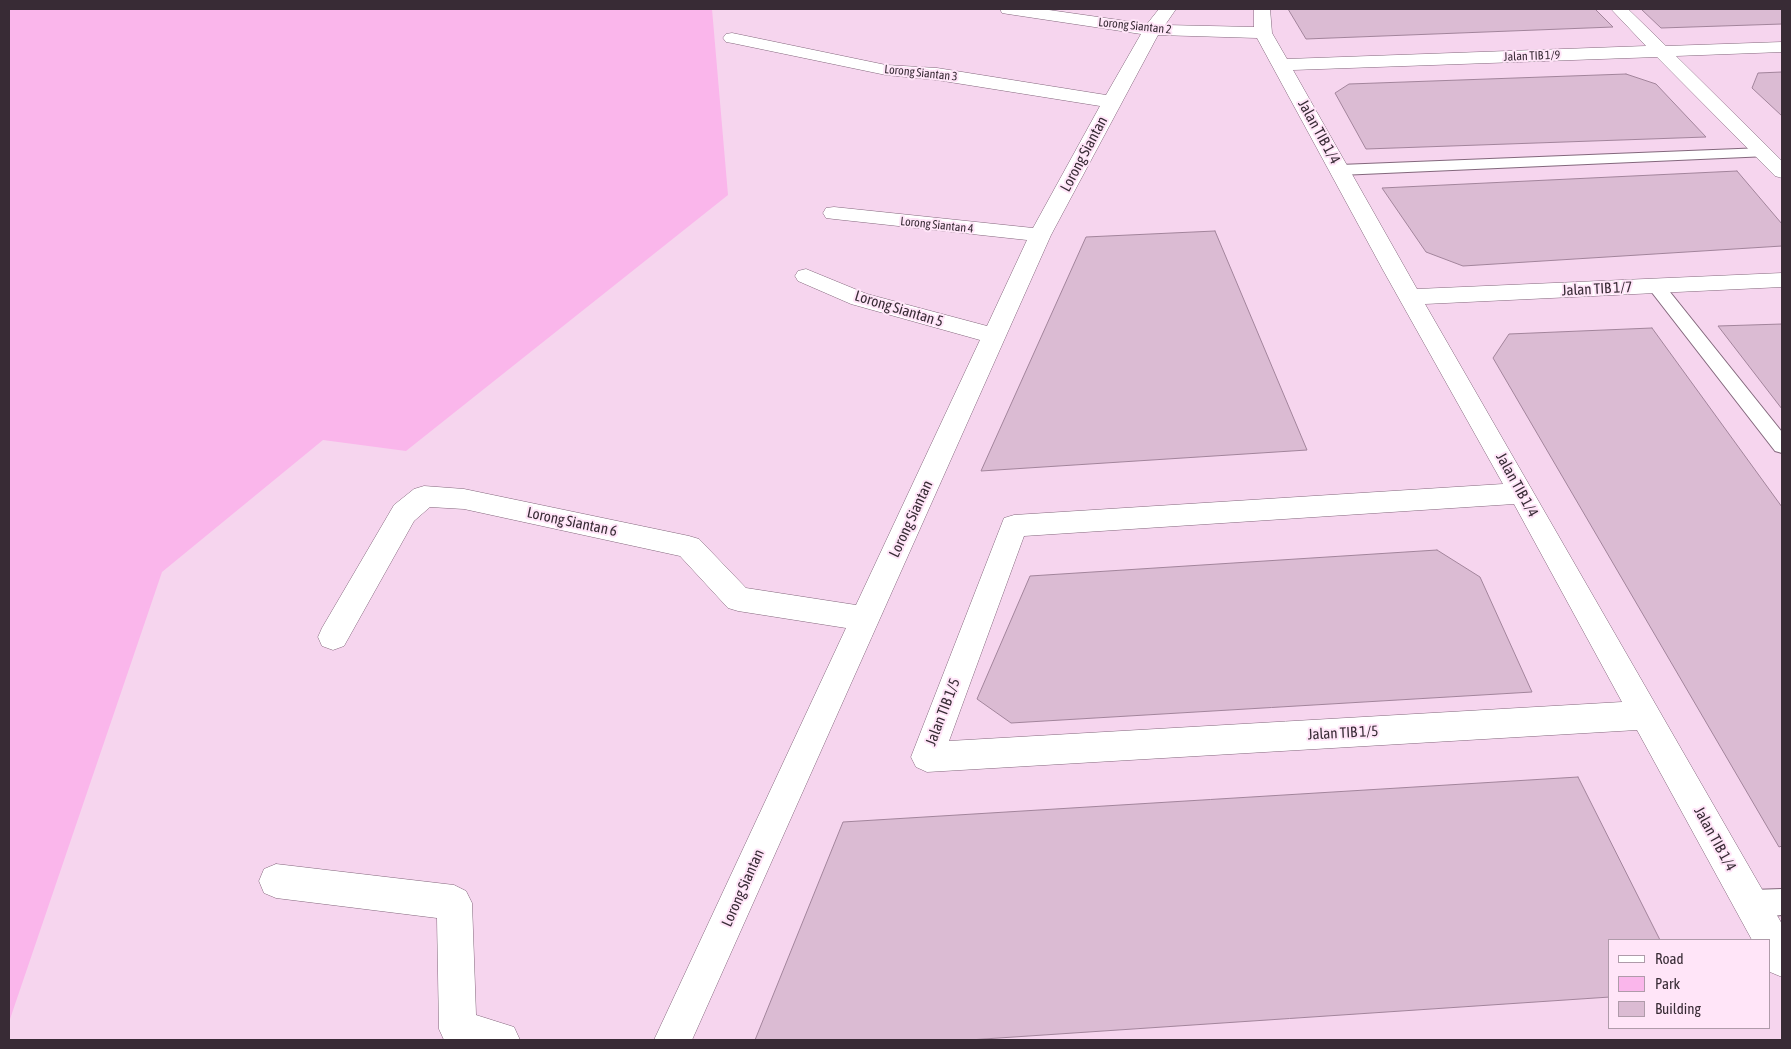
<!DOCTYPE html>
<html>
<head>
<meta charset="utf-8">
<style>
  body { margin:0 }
  #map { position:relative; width:1791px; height:1049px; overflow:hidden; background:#f6d5ee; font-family:"Asap Condensed",sans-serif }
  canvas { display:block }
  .frame { position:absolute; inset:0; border:10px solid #382b35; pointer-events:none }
  .legend { position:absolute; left:1608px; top:939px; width:162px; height:90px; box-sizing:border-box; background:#ffe5f8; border:1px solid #af9baa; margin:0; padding:6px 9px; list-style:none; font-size:15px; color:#382b35 }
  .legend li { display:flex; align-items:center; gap:10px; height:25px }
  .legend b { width:25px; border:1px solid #af9baa }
</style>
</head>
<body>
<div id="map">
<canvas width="1791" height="1049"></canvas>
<div class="frame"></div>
<ul class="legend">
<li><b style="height:6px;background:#fff"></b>Road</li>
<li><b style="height:14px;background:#fab6eb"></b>Park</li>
<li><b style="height:14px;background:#dbbbd3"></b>Building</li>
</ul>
</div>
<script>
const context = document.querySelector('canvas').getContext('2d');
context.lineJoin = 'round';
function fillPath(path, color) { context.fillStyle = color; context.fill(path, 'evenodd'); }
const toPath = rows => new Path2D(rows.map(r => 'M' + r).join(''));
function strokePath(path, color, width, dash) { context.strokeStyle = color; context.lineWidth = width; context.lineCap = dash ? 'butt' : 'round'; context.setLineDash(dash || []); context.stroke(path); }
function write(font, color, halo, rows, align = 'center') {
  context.font = font + ' "Asap Condensed",sans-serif'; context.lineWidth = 4; context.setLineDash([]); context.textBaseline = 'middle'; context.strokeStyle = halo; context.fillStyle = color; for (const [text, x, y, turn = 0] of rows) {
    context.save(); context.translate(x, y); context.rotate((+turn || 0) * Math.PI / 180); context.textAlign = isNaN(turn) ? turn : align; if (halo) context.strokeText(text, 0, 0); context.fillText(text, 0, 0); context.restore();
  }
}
const green = toPath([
  [9,9,712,9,728,195,406,451,323,440,162,572,9,1022]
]);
const building = toPath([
  [1288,9,1595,9,1613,27,1306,39,1288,9],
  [1641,9,1782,9,1782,24,1661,28,1641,9],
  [1782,72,1782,116,1752,88,1758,73,1782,72],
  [1626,74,1656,84,1706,137,1366,149,1335,93,1349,84,1626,74],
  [1737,171,1782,224,1782,246,1463,266,1426,252,1382,188,1737,171],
  [1215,231,1307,450,981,471,1086,237,1215,231],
  [1782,324,1782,409,1718,326,1782,324],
  [1652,328,1782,507,1782,846,1779,847,1493,358,1509,334,1652,328],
  [1437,550,1480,577,1532,692,1011,723,977,699,1030,576,1437,550],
  [1578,777,1660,940,1610,940,1610,997,969,1040,755,1040,843,822,1578,777]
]);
const lane = toPath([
  [1763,148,1768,150,1771,153,1768,156,1340,175,1334,173,1332,170,1334,167,1340,165,1763,148],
  [1656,280,1662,282,1782,432,1782,453,1775,451,1650,290,1647,286,1650,282,1656,280],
  [1782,889,1782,915,1752,918,1742,914,1738,904,1742,894,1752,890,1782,889]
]);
const street = toPath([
  [1000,9,1042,9,1147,24,1159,9,1176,9,1165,25,1254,27,1254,9,1270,9,1272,33,1287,59,1646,46,1611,9,1628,9,1666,46,1782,42,1782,52,1676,56,1782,161,1782,178,1775,176,1657,57,1293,70,1417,289,1782,273,1782,287,1425,304,1782,924,1782,977,1770,972,1770,940,1752,940,1637,730,927,772,916,767,911,757,1004,518,1014,515,1503,484,1383,270,1257,38,1158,35,1051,235,692,1040,654,1040,846,628,738,611,728,608,680,556,464,509,430,507,414,521,344,646,333,650,322,646,318,637,322,628,394,505,414,489,424,486,464,489,689,536,699,539,746,588,856,605,980,340,851,304,798,281,795,276,798,271,806,269,867,294,987,326,1027,240,834,219,826,218,823,213,826,208,834,207,1033,228,1100,106,937,80,886,75,732,43,726,42,723,38,726,34,732,33,886,65,937,68,1106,95,1141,34,1008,14,1002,13,1000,9],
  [1514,504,1622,702,949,741,1024,536,1514,504],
  [276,864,454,885,466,891,472,903,476,1015,514,1027,520,1040,444,1040,439,1029,437,918,276,898,264,893,259,881,264,869,276,864]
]);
const farStreetnames = [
  ["Lorong Siantan 2",1135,26,6],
  ["Jalan TIB 1/9",1532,56,-2],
  ["Lorong Siantan 3",921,73,6],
  ["Lorong Siantan 4",937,225,6]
];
const streetNames = [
  ["Jalan TIB 1/4",1319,132,61],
  ["Lorong Siantan",1084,154,-62],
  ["Jalan TIB 1/7",1597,289,-3],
  ["Lorong Siantan 5",899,309,17],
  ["Jalan TIB 1/4",1517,485,61],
  ["Lorong Siantan",911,519,-65],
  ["Lorong Siantan 6",572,522,12],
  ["Jalan TIB 1/5",943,712,-69],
  ["Jalan TIB 1/5",1343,733,-3],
  ["Jalan TIB 1/4",1715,839,61],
  ["Lorong Siantan",743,888,-66]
];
fillPath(green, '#fab6eb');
fillPath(building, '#dbbbd3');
strokePath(building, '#a2849b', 1);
strokePath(lane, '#83677c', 2);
strokePath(street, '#83677c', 1);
fillPath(lane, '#fff');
fillPath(street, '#fff');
write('12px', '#382b35', '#ffe5f8', farStreetnames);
write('15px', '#382b35', '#ffe5f8', streetNames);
</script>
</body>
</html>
